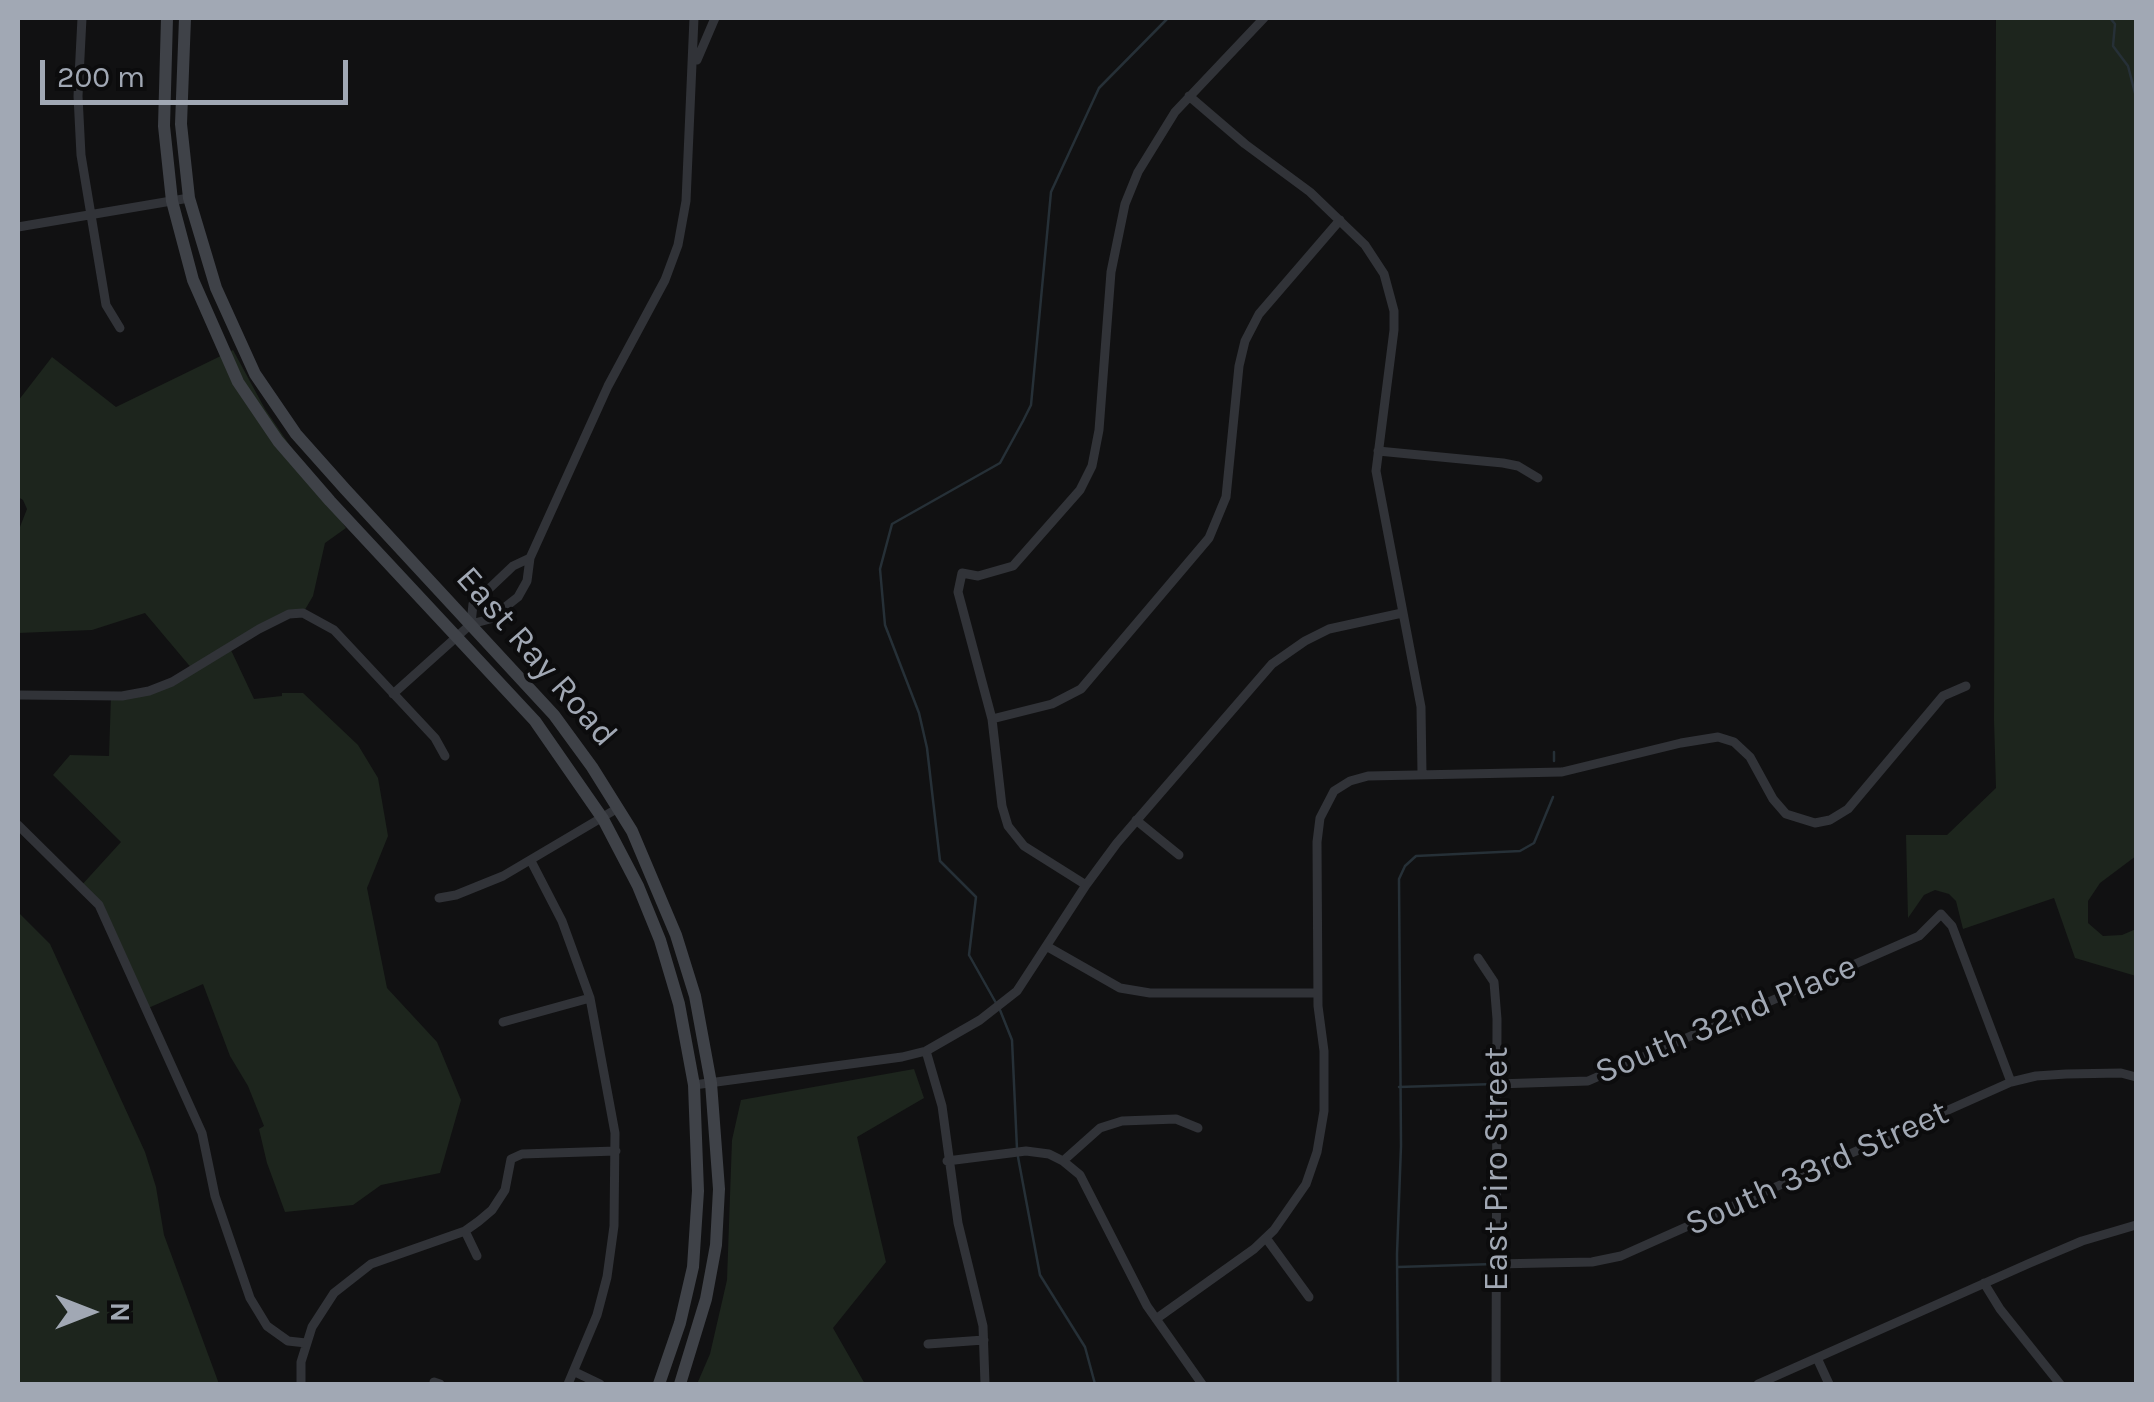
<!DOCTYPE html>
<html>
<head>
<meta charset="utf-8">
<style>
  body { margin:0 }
  #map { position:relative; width:2154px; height:1402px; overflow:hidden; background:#111112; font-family:Karla,sans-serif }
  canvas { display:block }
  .frame { position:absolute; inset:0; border:20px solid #a1a8b4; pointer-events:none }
  .north { position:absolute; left:40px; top:1262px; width:100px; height:100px; -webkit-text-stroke:8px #0c0c0d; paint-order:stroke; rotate:90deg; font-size:28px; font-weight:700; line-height:40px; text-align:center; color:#a1a8b4 }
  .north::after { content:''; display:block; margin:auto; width:35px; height:45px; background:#a1a8b4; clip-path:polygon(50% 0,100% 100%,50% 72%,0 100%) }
  .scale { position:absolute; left:40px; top:60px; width:308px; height:45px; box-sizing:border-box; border:5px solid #a1a8b4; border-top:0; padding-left:12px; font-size:30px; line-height:35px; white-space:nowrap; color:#a1a8b4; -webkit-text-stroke:8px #0c0c0d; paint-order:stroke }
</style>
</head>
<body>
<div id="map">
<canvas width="2154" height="1402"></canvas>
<div class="frame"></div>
<div class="north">N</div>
<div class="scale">200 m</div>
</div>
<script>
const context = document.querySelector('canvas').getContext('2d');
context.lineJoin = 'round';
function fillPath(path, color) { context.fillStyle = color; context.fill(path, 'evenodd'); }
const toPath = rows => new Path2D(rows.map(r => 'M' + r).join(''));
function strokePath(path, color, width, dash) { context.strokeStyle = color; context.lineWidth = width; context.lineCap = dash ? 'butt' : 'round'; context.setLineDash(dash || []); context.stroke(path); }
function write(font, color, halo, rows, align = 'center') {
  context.font = font + ' Karla,sans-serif'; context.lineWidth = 8; context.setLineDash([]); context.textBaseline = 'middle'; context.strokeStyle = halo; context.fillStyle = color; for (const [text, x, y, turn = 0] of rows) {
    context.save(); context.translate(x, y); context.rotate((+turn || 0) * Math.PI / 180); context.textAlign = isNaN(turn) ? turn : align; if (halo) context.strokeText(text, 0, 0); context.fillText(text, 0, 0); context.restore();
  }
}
const green = toPath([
  [1996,18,2136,18,2136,856,2100,883,2088,901,2088,923,2103,936,2122,935,2136,929,2136,976,2075,958,2054,898,1963,929,1956,901,1949,894,1935,890,1924,895,1908,918,1906,835,1947,835,1996,788,1994,720],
  [233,350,265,409,346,528,325,543,313,596,303,613,289,614,230,648,254,699,282,696,282,693,303,693,358,745,378,778,388,836,367,888,387,988,437,1042,461,1100,440,1173,381,1185,353,1205,285,1212,267,1163,259,1129,264,1126,248,1086,230,1056,203,984,146,1009,99,905,80,887,121,842,53,775,70,755,109,756,111,696,149,691,193,670,145,613,92,630,18,633,18,532,27,509,23,500,18,497,18,401,52,357,116,407],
  [18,912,50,944,145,1152,156,1187,164,1235,219,1384,18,1384],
  [914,1069,924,1098,857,1137,886,1262,833,1328,865,1384,697,1384,710,1354,727,1280,732,1140,741,1100]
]);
const stream = toPath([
  [2110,18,2115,24,2113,46,2128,66,2136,97],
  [1554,761,1554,752],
  [996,1003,969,955,976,897,940,861,927,748,919,713,885,625,880,569,892,524,1000,463,1023,421,1031,405,1051,192,1099,88,1168,18],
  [1000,1010,1012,1040,1017,1149],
  [1399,1087,1495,1084],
  [1018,1157,1040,1275,1085,1347,1095,1384],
  [1398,1267,1494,1264],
  [1398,1384,1397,1254,1401,1146,1399,879,1405,866,1416,856,1520,851,1534,843,1553,797]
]);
const minor = toPath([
  [82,18,78,96,81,155,106,305,120,328],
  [697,60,715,18],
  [1189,96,1245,144,1310,192,1365,245,1384,274,1394,311,1394,330,1376,471,1421,707,1422,774],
  [18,227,189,198],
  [1378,451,1503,463,1518,466,1538,478],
  [471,624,473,604,513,566,530,558],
  [393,694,471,624,490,619,518,597,527,581,530,558,608,386,665,280,678,245,686,201,694,18],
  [18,695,122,696,149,691,172,682,259,629,289,614,303,613,334,630,435,738,445,756],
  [992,719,1052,704,1081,689,1209,538,1226,497,1239,366,1245,341,1259,314,1340,220],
  [1136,820,1179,855],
  [18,825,99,905,202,1133,215,1196,250,1298,267,1326,288,1341,306,1343],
  [531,861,562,921,590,998,615,1133,614,1226,607,1277,597,1315,568,1384],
  [1086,885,1024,846,1008,826,1002,806,992,719,958,592,962,573,978,576,1013,566,1080,490,1092,466,1099,430,1111,272,1125,204,1138,172,1175,112,1264,18],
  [439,898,456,895,503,876,618,808],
  [1048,947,1120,988,1150,993,1318,993],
  [1478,958,1494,982,1497,1019,1496,1384],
  [503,1022,590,998],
  [926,1051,942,1106,958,1223,983,1326,985,1384],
  [1497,1084,1588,1081,1919,936,1941,914,1952,926,2011,1082],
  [694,1085,902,1057,926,1051,980,1020,1017,991,1086,885,1117,843,1272,664,1305,641,1329,629,1402,613],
  [947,1161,1026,1151,1049,1154,1063,1161,1100,1128,1122,1121,1176,1119,1198,1128],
  [1063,1161,1080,1175,1147,1306,1202,1384],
  [465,1231,477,1256],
  [1266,1238,1309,1297],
  [1496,1264,1592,1262,1621,1256,2011,1082,2036,1076,2066,1074,2121,1073,2136,1077],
  [1984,1283,2000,1309,2060,1384],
  [1156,1319,1254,1249,1274,1230,1306,1184,1317,1152,1324,1111,1324,1051,1318,1006,1317,842,1320,818,1334,791,1350,781,1368,776,1562,772,1681,743,1718,737,1734,742,1750,757,1773,799,1786,814,1815,823,1830,820,1848,809,1943,696,1966,686],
  [928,1344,984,1340],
  [1817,1358,1829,1384],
  [575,1372,600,1384],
  [434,1382,440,1384],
  [301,1384,301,1362,312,1327,334,1293,371,1264,465,1231,479,1221,492,1210,505,1190,511,1159,522,1154,616,1151],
  [1758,1384,2030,1263,2082,1241,2136,1225]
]);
const secondary = toPath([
  [167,18,164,126,172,201,193,280,238,382,278,441,330,501,535,721,603,819,638,886,660,940,679,1004,694,1085,698,1191,693,1267,680,1323,659,1384],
  [185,18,181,124,189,198,216,288,255,374,296,434,345,489,554,715,592,767,632,831,676,935,695,996,711,1083,719,1189,716,1245,706,1299,680,1384]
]);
const streetNames = [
  ["East Ray Road",536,657,49],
  ["South 32nd Place",1726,1020,-23],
  ["East Piro Street",1497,1169,-90],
  ["South 33rd Street",1817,1169,-24]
];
fillPath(green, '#1d251d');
strokePath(stream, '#263037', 2.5);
strokePath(minor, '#313338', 9);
strokePath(secondary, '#3f4248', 12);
write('35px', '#a1a8b4', '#0c0c0d', streetNames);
</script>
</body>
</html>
